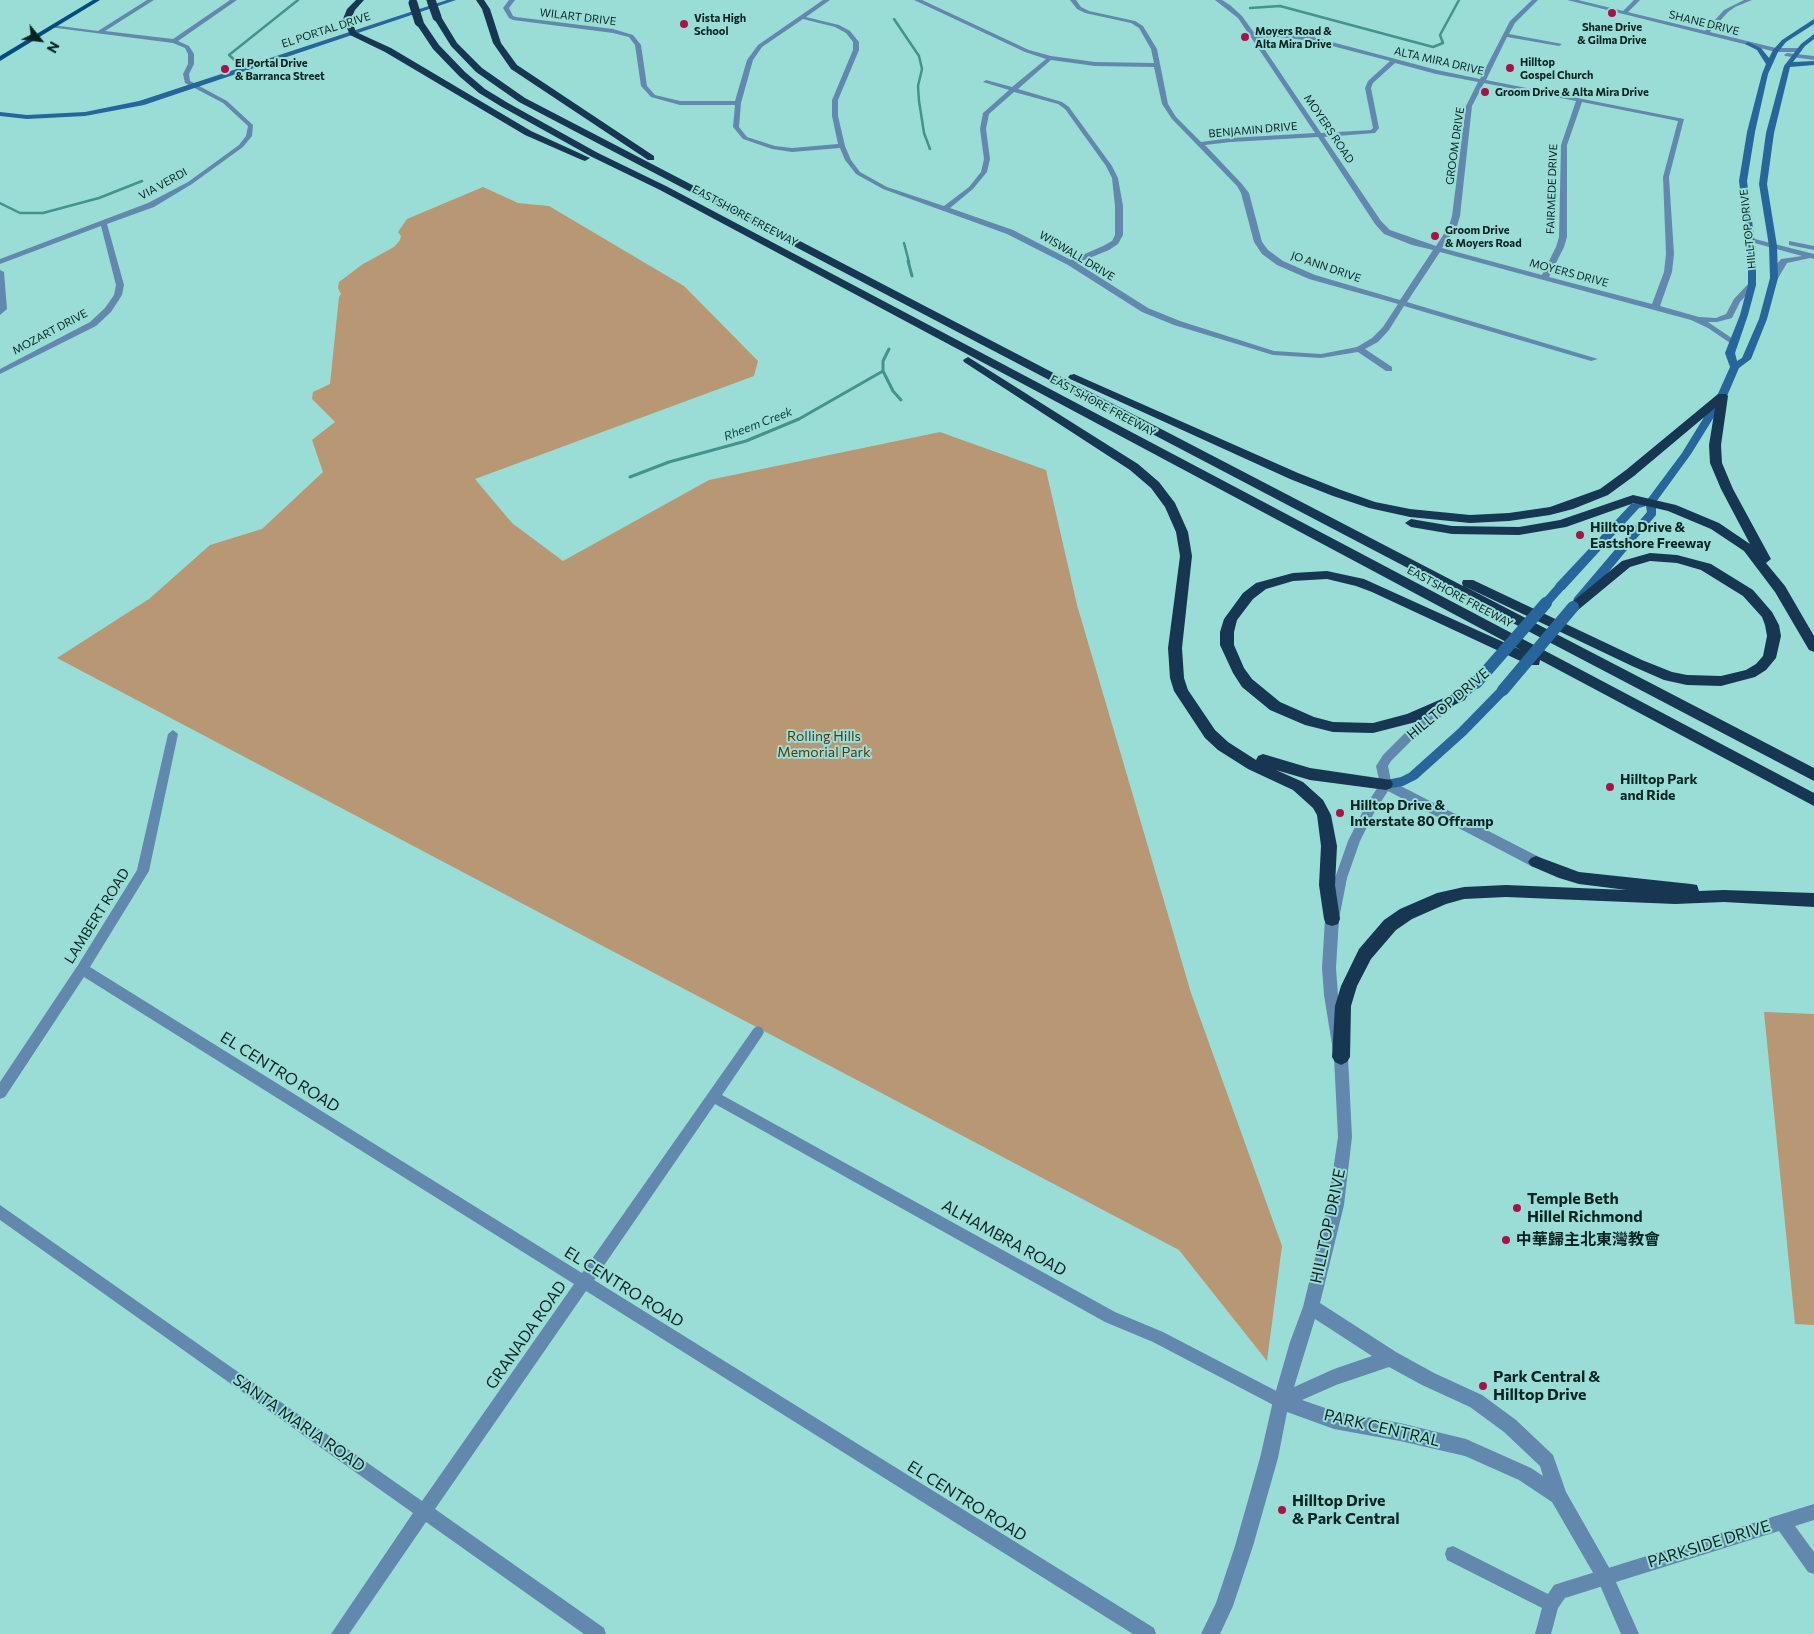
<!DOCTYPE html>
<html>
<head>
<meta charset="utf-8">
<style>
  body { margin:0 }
  #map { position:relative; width:1814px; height:1634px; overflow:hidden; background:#9addd7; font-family:Commissioner,sans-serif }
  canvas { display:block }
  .north { position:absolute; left:15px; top:15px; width:50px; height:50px; -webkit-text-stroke:4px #9addd7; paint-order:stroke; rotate:119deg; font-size:14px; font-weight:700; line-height:20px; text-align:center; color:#082422 }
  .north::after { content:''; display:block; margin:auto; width:18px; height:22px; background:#082422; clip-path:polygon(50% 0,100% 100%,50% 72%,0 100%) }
</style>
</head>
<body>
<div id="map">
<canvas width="1814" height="1634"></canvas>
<div class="north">N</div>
</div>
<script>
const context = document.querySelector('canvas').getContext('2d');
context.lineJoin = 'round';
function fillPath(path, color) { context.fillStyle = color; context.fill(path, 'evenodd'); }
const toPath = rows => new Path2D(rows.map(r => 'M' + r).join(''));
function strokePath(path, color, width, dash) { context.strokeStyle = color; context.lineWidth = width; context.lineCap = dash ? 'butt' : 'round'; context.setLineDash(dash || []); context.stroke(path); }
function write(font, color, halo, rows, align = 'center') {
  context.font = font + ' Commissioner,"Noto Sans SC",sans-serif'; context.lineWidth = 4; context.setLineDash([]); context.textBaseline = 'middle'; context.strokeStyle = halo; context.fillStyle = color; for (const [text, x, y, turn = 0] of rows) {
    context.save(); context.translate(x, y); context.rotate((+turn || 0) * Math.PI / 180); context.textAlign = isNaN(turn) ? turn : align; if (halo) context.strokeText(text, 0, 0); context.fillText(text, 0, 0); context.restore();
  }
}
const green = toPath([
  [483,187,518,203,549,206,684,286,758,361,754,376,475,479,512,523,563,561,709,480,940,432,1046,470,1077,605,1191,993,1282,1246,1267,1361,1179,1250,57,658,149,599,210,545,262,529,323,472,312,440,335,422,312,399,313,392,330,384,339,297,341,294,338,288,339,282,363,264,394,247,400,240,401,236,398,232,407,219],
  [1764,1012,1814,1014,1814,1325,1795,1324]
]);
const streamFar1 = toPath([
  [1250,8,1280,6,1433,47,1443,43,1440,35,1459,0],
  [894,19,919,56,922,69,918,86,919,101,924,133,930,149],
  [238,63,229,55,298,0],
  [0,203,20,213,43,213,99,198,142,181],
  [904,243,909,262]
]);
const stream = toPath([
  [908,261,912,276],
  [889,349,883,361,883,371,893,391,901,400],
  [630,477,669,462,746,441,799,419,883,371]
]);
const minor = toPath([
  [147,0,154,0,105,31,173,39,230,0,237,0,178,41,189,46,194,54,194,64,189,74,190,81,227,101,253,125,252,136,243,147,192,184,154,207,107,224,124,285,122,295,111,312,96,326,0,374,0,369,90,322,105,308,114,295,116,285,101,226,0,264,0,259,148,203,188,182,239,145,246,136,248,126,223,103,185,83,183,74,188,64,188,54,185,48,173,43,49,27,52,25,98,31,147,0],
  [509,0,515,0,509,8,513,16,516,17,613,29,633,35,641,45,647,86,655,95,680,101,735,101,747,60,758,45,823,0,830,0,806,17,839,25,850,31,859,42,859,50,838,100,838,116,845,146,851,160,860,172,887,187,944,206,969,187,981,172,984,159,980,129,983,113,1009,90,983,82,986,80,1012,87,1046,59,1025,52,914,0,922,0,1029,50,1051,56,1095,62,1154,63,1151,49,1139,28,1131,23,1085,13,1077,9,1070,0,1076,0,1081,7,1089,11,1135,21,1143,26,1157,49,1168,104,1176,117,1201,142,1231,138,1315,133,1238,18,1215,0,1222,0,1230,5,1242,16,1255,34,1279,33,1313,37,1437,70,1480,79,1510,21,1532,0,1538,0,1515,23,1509,34,1562,44,1559,46,1507,37,1486,80,1684,119,1669,177,1674,254,1672,272,1660,306,1699,317,1716,318,1726,314,1734,299,1749,283,1756,285,1740,302,1732,318,1717,322,1708,322,1736,341,1737,343,1733,345,1708,328,1691,320,1440,252,1407,302,1598,359,1591,361,1404,306,1389,330,1378,342,1365,349,1392,367,1392,371,1386,371,1358,352,1321,358,1273,355,1174,325,1142,312,1068,265,1007,234,883,189,856,174,845,160,840,148,792,152,772,149,743,139,733,127,735,105,680,105,651,97,641,86,635,45,629,37,613,33,513,20,509,18,503,8,509,0],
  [803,19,835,27,846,33,853,42,853,50,832,100,832,116,838,144,792,148,775,146,747,137,739,127,741,103,753,60,762,47,803,19],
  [1279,37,1313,41,1390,61,1368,81,1365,88,1373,128,1371,130,1321,133,1257,38,1279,37],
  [1051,60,1095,66,1154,67,1162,104,1172,119,1237,186,1241,193,1254,242,1262,254,1277,265,1309,279,1398,304,1383,327,1372,338,1357,347,1321,354,1274,351,1180,321,1148,308,1077,263,1109,250,1118,244,1123,235,1123,206,1118,178,1112,166,1069,107,1062,102,1018,89,1051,60],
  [1395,63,1436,74,1478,82,1466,106,1452,216,1449,226,1436,246,1390,230,1381,221,1324,137,1375,133,1379,128,1371,88,1373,83,1395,63],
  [1484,83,1576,101,1561,145,1559,237,1556,247,1542,275,1442,248,1457,226,1460,216,1472,106,1484,83],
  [1014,92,1058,104,1065,109,1106,166,1112,178,1115,206,1115,235,1112,241,1103,246,1071,260,1013,230,950,208,973,189,987,172,990,159,986,129,989,114,1014,92],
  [1582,102,1678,121,1663,177,1666,254,1664,272,1652,304,1549,277,1564,247,1567,237,1567,145,1582,102],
  [1318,137,1375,224,1384,234,1412,245,1433,250,1400,300,1315,275,1283,261,1268,250,1262,242,1249,193,1242,184,1205,145,1231,142,1318,137],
  [1634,0,1640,0,1626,14,1622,14,1622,12,1634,0],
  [1744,0,1752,0,1735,7,1728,12,1708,34,1704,34,1704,32,1724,10,1744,0],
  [0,270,4,272,7,309,0,315,0,270],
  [173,730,178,734,149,871,90,967,582,1273,754,1028,758,1026,762,1028,764,1032,762,1036,722,1095,1115,1312,1163,1332,1286,1396,1289,1401,1286,1406,1281,1409,1153,1342,1105,1322,715,1104,594,1280,1154,1628,1156,1634,1133,1634,586,1291,435,1509,604,1628,606,1634,584,1634,426,1522,349,1634,331,1634,413,1513,0,1220,0,1205,422,1501,574,1284,84,977,5,1097,0,1099,0,1082,78,965,137,870,168,734,173,730],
  [1814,1504,1814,1520,1795,1526,1814,1552,1814,1574,1808,1572,1779,1531,1565,1598,1558,1608,1551,1634,1535,1634,1542,1608,1447,1560,1445,1554,1447,1548,1453,1546,1548,1594,1554,1585,1560,1583,1814,1504]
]);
const tertiary = toPath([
  [1567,0,1578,0,1776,48,1799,48,1802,50,1799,52,1776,52,1567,0],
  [1787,53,1814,56,1814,60,1785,56,1784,55,1787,53],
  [1747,237,1814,254,1814,259,1810,258,1787,263,1777,280,1771,280,1770,278,1776,265,1781,259,1802,256,1747,241,1747,237],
  [1789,241,1814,246,1814,250,1789,245,1789,241],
  [1449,700,1455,704,1453,707,1413,739,1391,761,1388,766,1391,781,1541,858,1542,862,1541,866,1536,867,1531,866,1388,791,1375,811,1360,841,1347,878,1339,919,1336,968,1338,995,1348,1057,1352,1137,1344,1205,1320,1303,1396,1352,1434,1373,1482,1395,1516,1420,1553,1455,1566,1492,1611,1571,1639,1634,1621,1634,1599,1583,1552,1502,1519,1480,1465,1456,1400,1441,1334,1429,1287,1412,1278,1458,1253,1546,1233,1606,1220,1634,1201,1634,1216,1603,1235,1546,1260,1458,1273,1401,1290,1342,1303,1307,1328,1205,1338,1137,1334,1057,1324,995,1322,968,1325,919,1335,878,1348,841,1366,805,1380,784,1376,766,1383,755,1405,733,1449,700],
  [1315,1319,1372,1356,1334,1369,1294,1387,1315,1319],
  [1389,1367,1422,1385,1470,1407,1504,1432,1540,1466,1543,1476,1531,1468,1466,1439,1400,1423,1334,1411,1302,1400,1336,1385,1389,1367]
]);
const secondary = toPath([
  [447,0,456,0,144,105,85,116,27,119,0,116,0,112,27,115,85,112,139,101,447,0],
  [1814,19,1814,24,1786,42,1778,52,1768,74,1755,132,1747,181,1756,252,1756,285,1748,315,1735,353,1737,361,1742,358,1759,319,1770,278,1769,246,1759,184,1766,133,1784,66,1801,44,1814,34,1814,39,1805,46,1793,62,1814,61,1814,65,1790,67,1774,133,1767,184,1777,246,1778,278,1767,319,1751,359,1739,368,1727,396,1691,454,1656,502,1656,515,1582,604,1574,604,1573,601,1574,598,1647,512,1646,506,1639,508,1564,590,1556,590,1555,587,1556,584,1631,504,1647,500,1682,453,1717,396,1730,367,1725,353,1740,315,1748,285,1748,252,1739,181,1747,132,1762,74,1766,64,1757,50,1745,44,1748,42,1761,48,1769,58,1773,50,1782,40,1814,19],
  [1476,679,1482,683,1480,686,1464,699,1456,699,1454,696,1456,693,1476,679],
  [1503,686,1507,687,1509,690,1507,693,1466,735,1417,779,1403,786,1386,789,1382,787,1380,784,1382,781,1401,777,1409,773,1458,729,1499,687,1503,686]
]);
const primary = toPath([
  [93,0,100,0,0,61,0,56,93,0]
]);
const motorway = toPath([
  [356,0,364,0,355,10,351,19,356,32,391,48,531,131,590,158,585,161,582,160,525,135,385,52,350,35,343,19,347,9,356,0],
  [476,0,484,0,490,9,501,43,517,65,654,156,654,160,648,160,511,69,493,43,482,9,476,0],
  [434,15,440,15,457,43,482,68,525,98,1463,586,1462,583,1463,580,1473,580,1642,660,1672,672,1687,675,1721,676,1746,670,1756,664,1763,656,1767,636,1765,625,1762,617,1743,596,1701,570,1677,563,1650,561,1630,567,1578,610,1573,612,1568,610,1566,607,1622,561,1650,553,1677,555,1711,564,1753,590,1772,612,1779,625,1781,636,1776,658,1766,670,1755,677,1721,686,1687,685,1664,680,1632,666,1464,586,1814,768,1814,781,519,102,476,72,451,46,433,17,434,15],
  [416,20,422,20,439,45,465,72,485,89,508,103,598,153,666,186,1814,793,1814,806,1540,660,1539,665,1529,665,1372,592,1356,586,1327,579,1293,581,1266,589,1253,599,1237,620,1234,632,1234,645,1244,668,1252,679,1280,702,1314,717,1333,722,1373,723,1407,714,1460,691,1465,692,1467,696,1465,700,1416,722,1373,733,1333,732,1305,725,1270,710,1242,687,1233,673,1220,645,1220,632,1224,619,1243,593,1256,583,1293,573,1327,571,1364,579,1521,650,660,190,592,157,502,107,479,93,459,76,433,49,415,22,416,20],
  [968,357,1138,464,1159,482,1175,503,1188,532,1192,556,1182,648,1184,678,1188,690,1215,730,1228,742,1256,760,1258,756,1263,754,1310,768,1391,780,1393,784,1391,788,1386,790,1310,780,1276,770,1303,782,1323,800,1331,815,1337,846,1335,885,1340,919,1338,924,1332,926,1326,924,1324,919,1319,885,1321,846,1317,815,1313,808,1293,790,1248,769,1218,750,1205,738,1174,691,1170,678,1168,648,1180,556,1176,532,1165,507,1151,488,1130,470,964,362,963,360,968,357],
  [1074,374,1298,473,1341,490,1375,502,1410,509,1470,515,1509,513,1550,507,1600,489,1626,470,1718,394,1726,394,1728,396,1721,445,1722,463,1733,489,1771,559,1766,563,1785,586,1814,636,1814,652,1809,650,1775,592,1744,551,1711,529,1668,511,1634,503,1566,527,1519,535,1452,534,1411,527,1405,523,1411,519,1452,526,1519,527,1560,520,1633,495,1676,505,1719,523,1750,544,1721,489,1710,463,1709,445,1715,408,1634,476,1608,495,1573,509,1550,515,1509,521,1470,523,1410,517,1369,508,1333,496,1290,479,1070,379,1068,377,1070,375,1074,374],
  [1536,856,1579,872,1691,884,1697,885,1699,891,1724,890,1814,893,1814,907,1724,902,1675,904,1506,897,1464,899,1446,904,1412,919,1396,930,1371,959,1357,986,1351,1006,1350,1057,1347,1062,1341,1065,1335,1062,1332,1057,1335,1006,1341,986,1359,949,1384,920,1400,909,1437,893,1464,887,1506,885,1627,890,1579,884,1559,878,1531,866,1528,862,1531,858,1536,856]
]);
const secondaryBridgeFar1 = toPath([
  [1545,604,1560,587]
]);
const secondaryBridge = toPath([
  [1476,683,1546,603],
  [1503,690,1573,607]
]);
const motorwayBridge = toPath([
  [431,0,437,17],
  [413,3,419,22]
]);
const markers = [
  [1612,13,5,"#a71248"],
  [684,24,5,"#a71248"],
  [1245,37,5,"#a71248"],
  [1510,68,5,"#a71248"],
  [225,69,5,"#a71248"],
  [1485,92,5,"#a71248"],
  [1435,236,5,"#a71248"],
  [1580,535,5,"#a71248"],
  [1610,787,5,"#a71248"],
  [1340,813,5,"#a71248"],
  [1517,1208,5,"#a71248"],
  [1506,1240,5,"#a71248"],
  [1483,1386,5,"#a71248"],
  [1282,1510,5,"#a71248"]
];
const farStreetnames = [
  ["WILART DRIVE",578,17,7],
  ["SHANE DRIVE",1704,23,14],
  ["EL PORTAL DRIVE",326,30,-18],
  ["ALTA MIRA DRIVE",1439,61,13],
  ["MOYERS ROAD",1329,129,56],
  ["BENJAMIN DRIVE",1253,130,-5],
  ["GROOM DRIVE",1455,146,-82],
  ["VIA VERDI",163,184,-29],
  ["FAIRMEDE DRIVE",1552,189,-88],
  ["EASTSHORE FREEWAY",745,216,28],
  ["HILLTOP DRIVE",1748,229,-96],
  ["WISWALL DRIVE",1077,256,31],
  ["JO ANN DRIVE",1326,267,19],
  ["MOYERS DRIVE",1569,273,15],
  ["MOZART DRIVE",50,332,-28],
  ["EASTSHORE FREEWAY",1103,406,28],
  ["EASTSHORE FREEWAY",1460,597,28]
];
const farPoinames = [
  ["Vista High",694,18],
  ["School",694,31],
  ["Shane Drive",1612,27,"center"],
  ["& Gilma Drive",1612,40,"center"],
  ["Moyers Road &",1255,31],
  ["Alta Mira Drive",1255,44],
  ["Hilltop",1520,62],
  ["Gospel Church",1520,75],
  ["El Portal Drive",235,63],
  ["& Barranca Street",235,76],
  ["Groom Drive & Alta Mira Drive",1495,92],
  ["Groom Drive",1445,230],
  ["& Moyers Road",1445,243]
];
const farWaternames = [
  ["Rheem Creek",758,424,-21]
];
const poiNames = [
  ["Hilltop Drive &",1590,527],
  ["Eastshore Freeway",1590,543],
  ["Hilltop Park",1620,779],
  ["and Ride",1620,795],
  ["Hilltop Drive &",1350,805],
  ["Interstate 80 Offramp",1350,821]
];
const streetNames = [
  ["HILLTOP DRIVE",1448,704,-40],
  ["LAMBERT ROAD",97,916,-58]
];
const parkNames = [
  ["Rolling Hills",824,736],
  ["Memorial Park",824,752]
];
const nearStreetnames = [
  ["EL CENTRO ROAD",280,1072,32],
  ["HILLTOP DRIVE",1328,1226,-78],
  ["ALHAMBRA ROAD",1004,1238,29],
  ["EL CENTRO ROAD",624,1287,32],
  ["GRANADA ROAD",526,1335,-55],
  ["SANTA MARIA ROAD",299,1423,35],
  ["PARK CENTRAL",1382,1428,13],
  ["EL CENTRO ROAD",967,1501,32],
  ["PARKSIDE DRIVE",1709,1544,-17]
];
const nearPoinames = [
  ["Temple Beth",1527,1199],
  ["Hillel Richmond",1527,1217],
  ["中華歸主北東灣教會",1516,1240],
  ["Park Central &",1493,1377],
  ["Hilltop Drive",1493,1395],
  ["Hilltop Drive",1292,1501],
  ["& Park Central",1292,1519]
];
fillPath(green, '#b79774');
strokePath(streamFar1, '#43938c', 2.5);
strokePath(stream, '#43938c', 3);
fillPath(minor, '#6288ad');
fillPath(tertiary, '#6288ad');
fillPath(secondary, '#27659a');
fillPath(primary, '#044b7e');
fillPath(motorway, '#173652');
strokePath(secondaryBridgeFar1, '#27659a', 9);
strokePath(secondaryBridge, '#27659a', 12);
strokePath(motorwayBridge, '#173652', 9);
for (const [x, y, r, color] of markers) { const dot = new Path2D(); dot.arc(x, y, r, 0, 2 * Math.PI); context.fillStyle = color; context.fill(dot); strokePath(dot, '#9addd7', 2); }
write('11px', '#082422', '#9addd7', farStreetnames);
write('bold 11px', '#082422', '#9addd7', farPoinames, 'left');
write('italic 12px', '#0e3e3b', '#9addd7', farWaternames);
write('bold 14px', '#082422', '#9addd7', poiNames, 'left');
write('14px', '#082422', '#9addd7', streetNames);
write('14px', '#583606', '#9addd7', parkNames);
write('16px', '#082422', '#9addd7', nearStreetnames);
write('bold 16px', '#082422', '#9addd7', nearPoinames, 'left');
</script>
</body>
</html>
